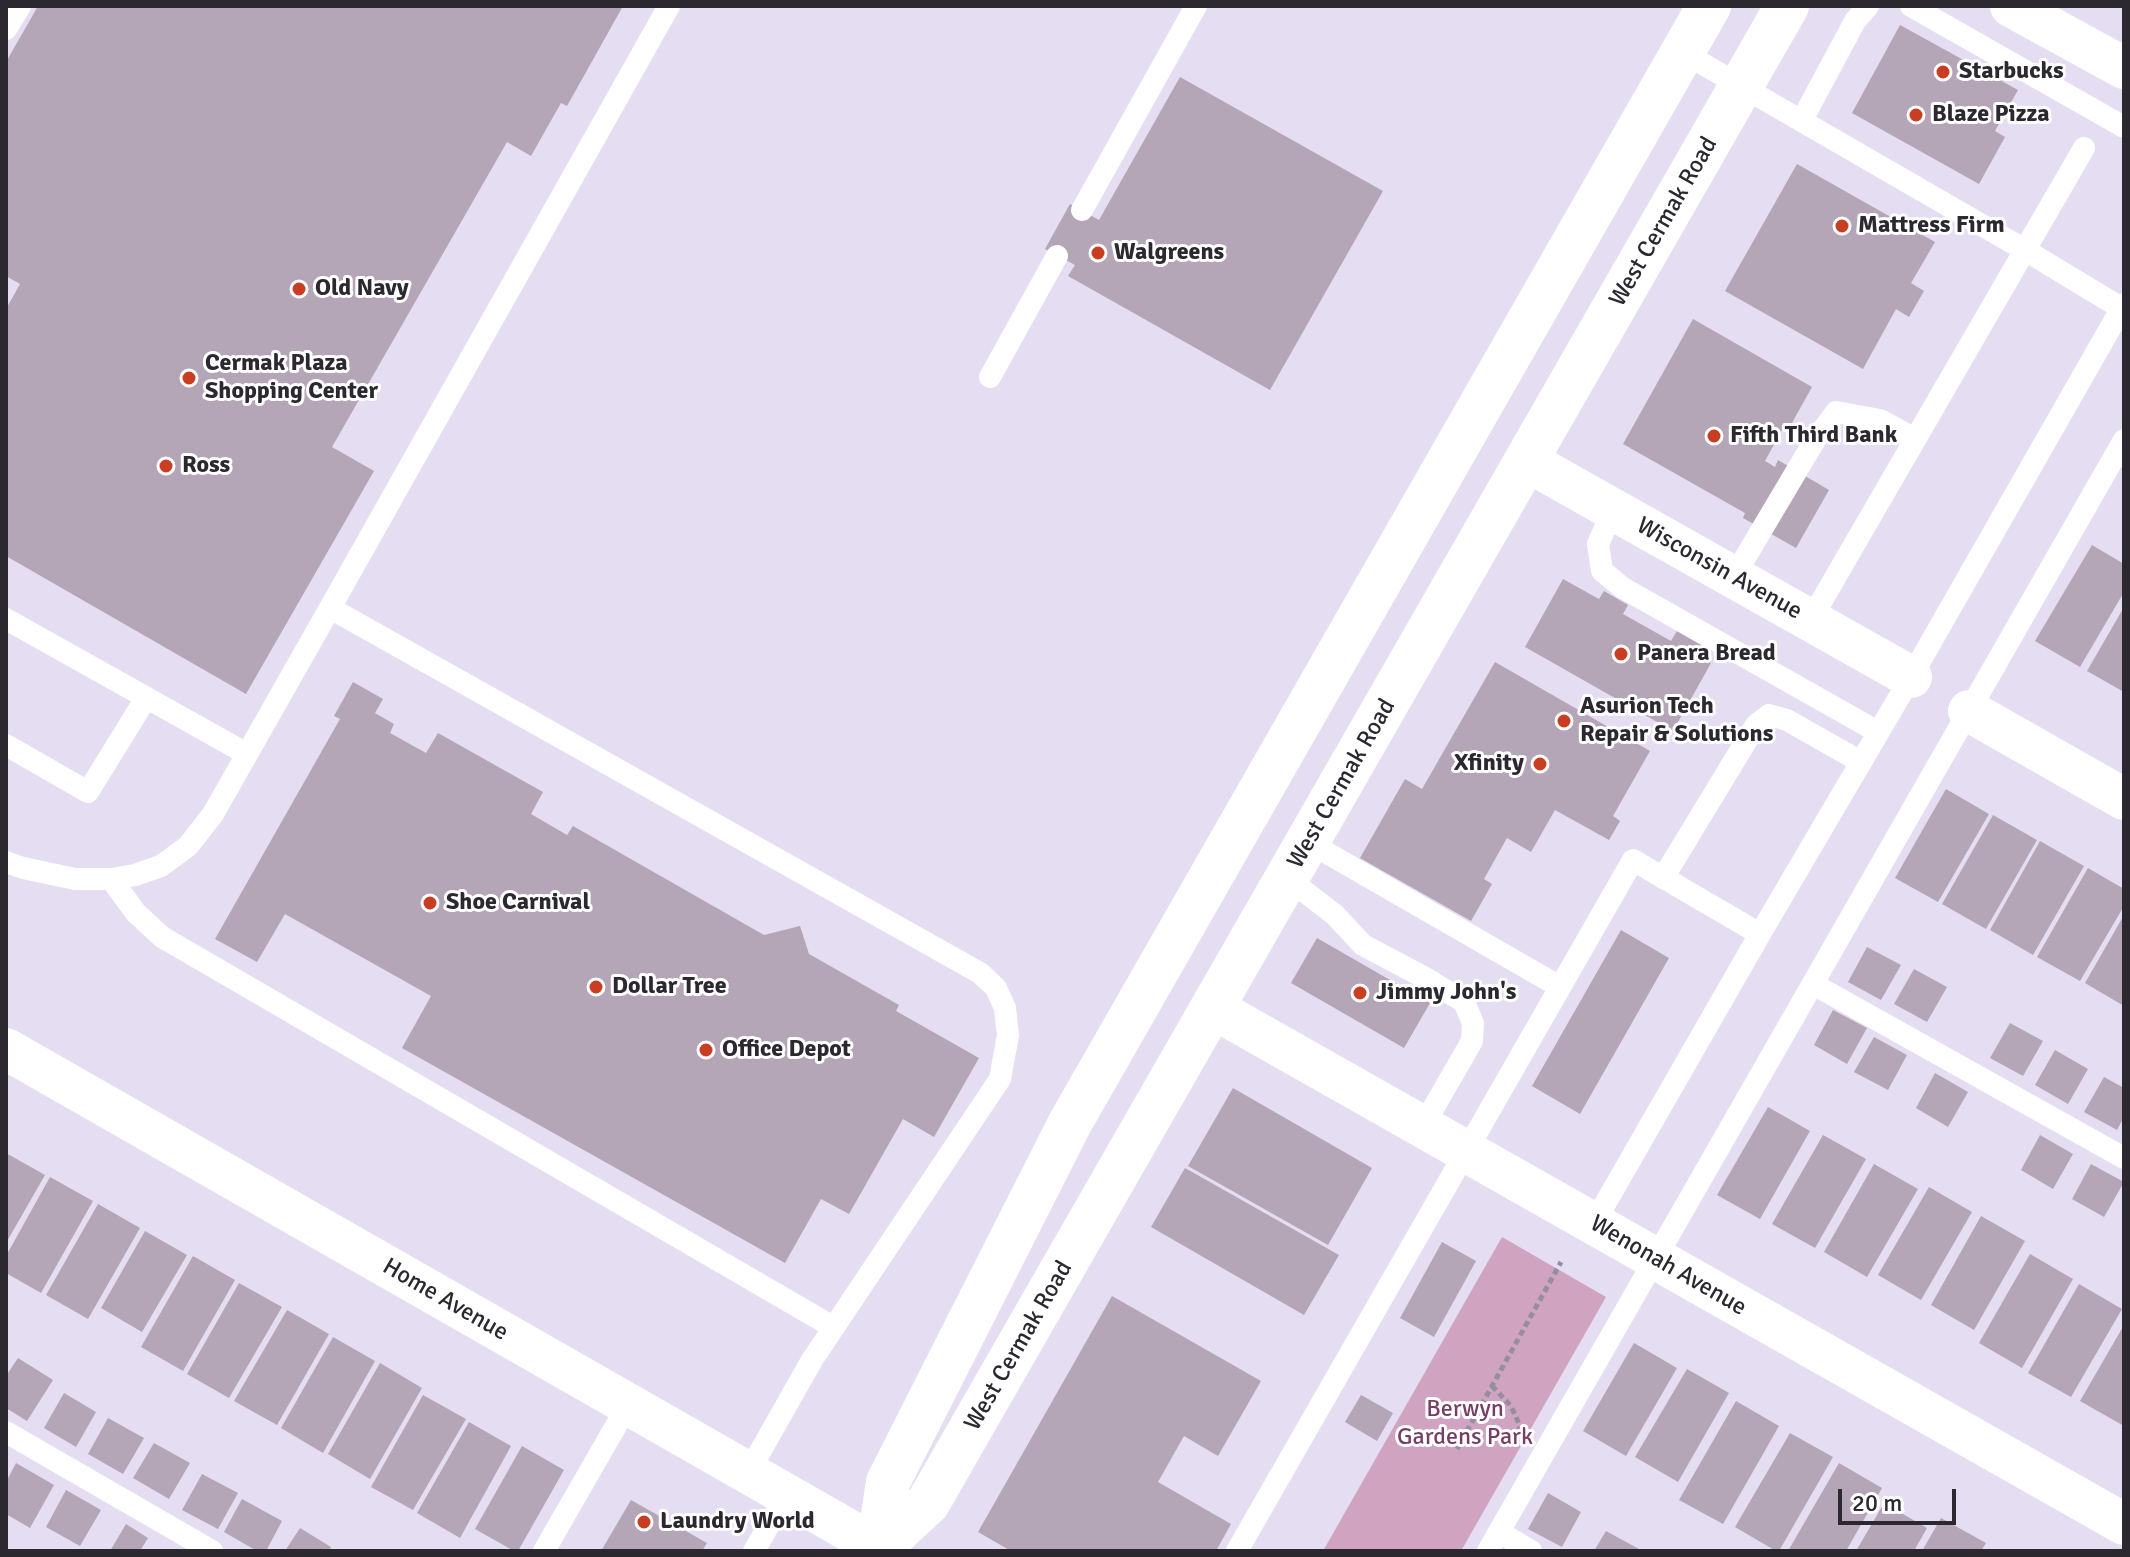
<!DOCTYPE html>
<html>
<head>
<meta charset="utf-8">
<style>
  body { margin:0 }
  #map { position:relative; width:2130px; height:1557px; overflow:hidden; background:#e5ddf2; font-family:Signika,sans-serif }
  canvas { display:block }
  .frame { position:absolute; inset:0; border:8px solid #2b2830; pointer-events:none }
  .scale { position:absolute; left:1838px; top:1489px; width:118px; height:36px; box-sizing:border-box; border:4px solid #2b2830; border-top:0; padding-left:10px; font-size:24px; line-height:28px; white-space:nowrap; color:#2b2830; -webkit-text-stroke:6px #fff; paint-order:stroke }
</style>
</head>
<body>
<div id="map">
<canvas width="2130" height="1557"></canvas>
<div class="frame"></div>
<div class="scale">20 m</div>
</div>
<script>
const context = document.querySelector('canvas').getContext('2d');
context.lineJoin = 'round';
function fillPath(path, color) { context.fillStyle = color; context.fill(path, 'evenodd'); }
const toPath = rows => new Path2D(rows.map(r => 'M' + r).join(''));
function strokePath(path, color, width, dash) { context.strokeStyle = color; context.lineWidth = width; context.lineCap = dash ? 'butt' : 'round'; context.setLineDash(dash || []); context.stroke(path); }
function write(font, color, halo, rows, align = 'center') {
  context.font = font + ' Signika,sans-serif'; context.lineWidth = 6; context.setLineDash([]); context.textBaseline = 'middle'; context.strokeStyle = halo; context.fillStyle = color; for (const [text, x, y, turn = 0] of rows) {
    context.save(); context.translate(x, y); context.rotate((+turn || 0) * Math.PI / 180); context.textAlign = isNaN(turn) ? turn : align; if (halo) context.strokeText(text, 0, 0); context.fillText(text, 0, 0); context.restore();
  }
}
const green = toPath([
  [1502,1237,1606,1297,1461,1551,1323,1551]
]);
const building = toPath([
  [38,6,623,6,567,106,561,103,531,156,507,142,332,447,374,471,246,694,6,556,6,309,20,284,6,276,6,62],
  [1900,25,2018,90,1995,131,2005,137,1979,184,1852,113],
  [1180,77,1383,191,1270,390,1068,276,1075,265,1045,249,1070,204,1099,220],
  [1797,164,1935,242,1911,283,1924,291,1909,317,1896,309,1863,369,1725,291],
  [1693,319,1812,387,1788,430,1783,428,1765,461,1775,467,1778,460,1829,490,1796,548,1743,518,1745,513,1623,444],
  [2092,545,2124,564,2124,592,2080,667,2035,641],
  [1563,579,1599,599,1604,591,1628,605,1623,614,1671,641,1677,631,1708,649,1703,659,1711,663,1673,731,1525,647],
  [2124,607,2124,692,2087,671],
  [1495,662,1650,751,1613,816,1620,821,1609,840,1555,810,1531,852,1507,838,1484,879,1492,884,1471,921,1360,858,1405,779,1422,789],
  [353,682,383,699,375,713,394,724,390,733,426,753,438,733,543,792,531,814,567,835,573,826,764,935,800,926,809,954,899,1005,896,1011,979,1058,934,1137,903,1119,849,1214,821,1199,785,1263,402,1048,431,996,285,914,257,962,215,939,340,719,334,716],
  [1946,789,1989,814,1938,902,1895,878],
  [1993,815,2037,840,1986,929,1942,904],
  [2040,841,2084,866,2033,955,1990,930],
  [2088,868,2124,889,2124,906,2080,981,2037,957],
  [2124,915,2124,1006,2085,983],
  [1621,930,1669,958,1580,1114,1532,1086],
  [1317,938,1430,1003,1404,1048,1291,983],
  [1867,947,1901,965,1881,1000,1848,982],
  [1914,969,1947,987,1927,1022,1894,1004],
  [1833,1010,1867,1028,1847,1064,1814,1045],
  [2010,1023,2043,1041,2023,1076,1990,1058],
  [1874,1037,1907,1055,1888,1090,1854,1072],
  [2055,1050,2088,1069,2068,1104,2035,1085],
  [1935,1073,1968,1092,1948,1127,1916,1108],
  [2104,1077,2124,1088,2124,1117,2117,1130,2084,1112],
  [1233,1088,1372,1168,1328,1245,1188,1166],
  [1768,1107,1810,1131,1760,1219,1717,1195],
  [1823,1135,1866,1159,1815,1248,1772,1224],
  [2040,1135,2073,1154,2053,1189,2021,1170],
  [6,1153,45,1175,6,1243],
  [1874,1164,1918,1189,1867,1277,1824,1252],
  [2091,1164,2124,1182,2104,1217,2072,1199],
  [1185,1168,1339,1255,1304,1315,1151,1227],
  [50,1177,93,1201,41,1293,6,1273,6,1256],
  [1929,1187,1972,1212,1921,1300,1878,1275],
  [98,1204,140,1228,88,1319,46,1295],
  [1981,1216,2025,1241,1974,1330,1931,1305],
  [145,1231,187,1255,142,1332,101,1308],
  [1442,1242,1476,1261,1434,1337,1400,1318],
  [2030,1254,2073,1279,2022,1368,1979,1343],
  [193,1256,235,1280,183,1371,141,1347],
  [239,1283,282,1307,229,1398,187,1374],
  [2079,1284,2122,1309,2071,1397,2028,1373],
  [1112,1296,1261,1381,1218,1456,1184,1436,1158,1482,1231,1524,1216,1551,1011,1551,978,1532],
  [287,1310,329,1334,277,1425,234,1401],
  [2124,1325,2124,1426,2080,1401],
  [333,1337,375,1361,323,1453,281,1428],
  [1634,1343,1677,1368,1626,1456,1583,1431],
  [18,1358,53,1380,27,1421,6,1408,6,1376],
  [380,1363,422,1388,370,1479,328,1454],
  [1687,1369,1729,1393,1678,1482,1635,1457],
  [64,1393,96,1412,76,1447,44,1428],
  [423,1395,466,1419,413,1510,371,1487],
  [1361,1395,1393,1413,1377,1441,1345,1422],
  [1736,1401,1779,1426,1723,1524,1679,1500],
  [108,1418,144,1438,123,1474,88,1454],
  [469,1422,511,1446,460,1538,417,1513],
  [1790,1433,1833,1457,1779,1551,1776,1551,1735,1527],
  [154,1443,190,1463,169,1499,133,1478],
  [522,1446,564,1470,518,1551,514,1551,475,1529],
  [16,1463,54,1485,30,1528,6,1514,6,1482],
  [1839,1463,1882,1488,1846,1551,1788,1551],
  [202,1474,238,1493,218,1529,182,1510],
  [66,1490,101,1510,80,1546,46,1527],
  [1548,1493,1581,1512,1562,1547,1528,1529],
  [242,1499,282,1521,266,1551,257,1551,224,1532],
  [631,1500,707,1543,702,1551,601,1551],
  [1884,1503,1927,1528,1914,1551,1856,1551],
  [1941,1518,1986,1543,1981,1551,1922,1551],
  [126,1524,148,1538,140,1551,110,1551],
  [300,1528,331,1547,329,1551,285,1551],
  [1606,1531,1639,1549,1638,1551,1594,1551]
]);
const path = toPath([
  [1492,1386,1511,1406,1520,1426,1519,1432],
  [1457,1449,1561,1262]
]);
const lane = toPath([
  [669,6,330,608,980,973,996,988,1005,1008,1008,1035,1000,1079,812,1360,748,1473],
  [1911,6,2124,127],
  [6,29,20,6],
  [1677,49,2025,250,2121,308],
  [1802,120,1855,21,1868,6],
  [1082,210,1196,6],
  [990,377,1057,256],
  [1613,510,1598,544,1602,571,1623,588,1878,732],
  [1733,578,1815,440,1836,412,1880,420,1915,439],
  [6,619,247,754],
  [1810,621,2084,148],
  [6,745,88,792,146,698],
  [1308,842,1560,987],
  [6,862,23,868,75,879,111,879,135,875,161,866,188,846,213,814,330,608],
  [1287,878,1335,915,1363,945,1429,980,1464,1002,1473,1023,1472,1041,1423,1126],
  [1663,878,1756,725,1769,715,1787,720,1861,762],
  [111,879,136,913,162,937,833,1327],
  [1813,984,2124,1158],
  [1594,1223,1760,934],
  [6,1432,212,1551],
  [1499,1532,1531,1551],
  [544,1551,628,1405],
  [754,1551,786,1495],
  [1237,1551,1633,860,1760,934,1911,677,2124,304],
  [1488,1551,2124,440]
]);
const street = toPath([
  [2011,6,2124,68],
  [1527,461,1911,677],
  [1969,711,2124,799],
  [1213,1008,2124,1524],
  [6,1049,885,1551]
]);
const secondary = toPath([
  [878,1547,888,1482,1070,1123,1709,6],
  [876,1551,928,1503,1787,6]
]);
const markers = [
  [1943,72,8,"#c93e23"],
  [1916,115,8,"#c93e23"],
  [1842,226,8,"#c93e23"],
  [1098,253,8,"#c93e23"],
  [299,289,8,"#c93e23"],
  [189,378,8,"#c93e23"],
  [1714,436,8,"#c93e23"],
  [166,466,8,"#c93e23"],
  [1621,654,8,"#c93e23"],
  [1564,721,8,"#c93e23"],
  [1540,764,8,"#c93e23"],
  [430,903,8,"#c93e23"],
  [596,987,8,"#c93e23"],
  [1360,993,8,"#c93e23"],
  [706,1050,8,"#c93e23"],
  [644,1522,8,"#c93e23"]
];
const poiNames = [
  ["Starbucks",1959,72],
  ["Blaze Pizza",1932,115],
  ["Mattress Firm",1858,226],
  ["Walgreens",1114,253],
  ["Old Navy",315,289],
  ["Cermak Plaza",205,364],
  ["Shopping Center",205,392],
  ["Fifth Third Bank",1730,436],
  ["Ross",182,466],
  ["Panera Bread",1637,654],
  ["Asurion Tech",1580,707],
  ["Repair & Solutions",1580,735],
  ["Xfinity",1524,764,"right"],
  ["Shoe Carnival",446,903],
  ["Dollar Tree",612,987],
  ["Jimmy John's",1376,993],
  ["Office Depot",722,1050],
  ["Laundry World",660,1522]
];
const streetNames = [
  ["West Cermak Road",1664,222,-60],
  ["Wisconsin Avenue",1719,569,29],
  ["West Cermak Road",1342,784,-60],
  ["Wenonah Avenue",1668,1266,30],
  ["Home Avenue",445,1300,30],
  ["West Cermak Road",1019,1346,-60]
];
const parkNames = [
  ["Berwyn",1465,1410],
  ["Gardens Park",1465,1438]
];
fillPath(green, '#d0a4c1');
fillPath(building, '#b4a5b7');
strokePath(path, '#948e9e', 5, [6, 4]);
strokePath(lane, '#fff', 22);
strokePath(street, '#fff', 42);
strokePath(secondary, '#fff', 44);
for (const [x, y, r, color] of markers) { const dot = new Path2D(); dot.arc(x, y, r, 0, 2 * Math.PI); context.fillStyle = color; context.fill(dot); strokePath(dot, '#fff', 3); }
write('bold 24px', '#2b2830', '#fff', poiNames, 'left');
write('24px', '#2b2830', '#fff', streetNames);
write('24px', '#763d66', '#fff', parkNames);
</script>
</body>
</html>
